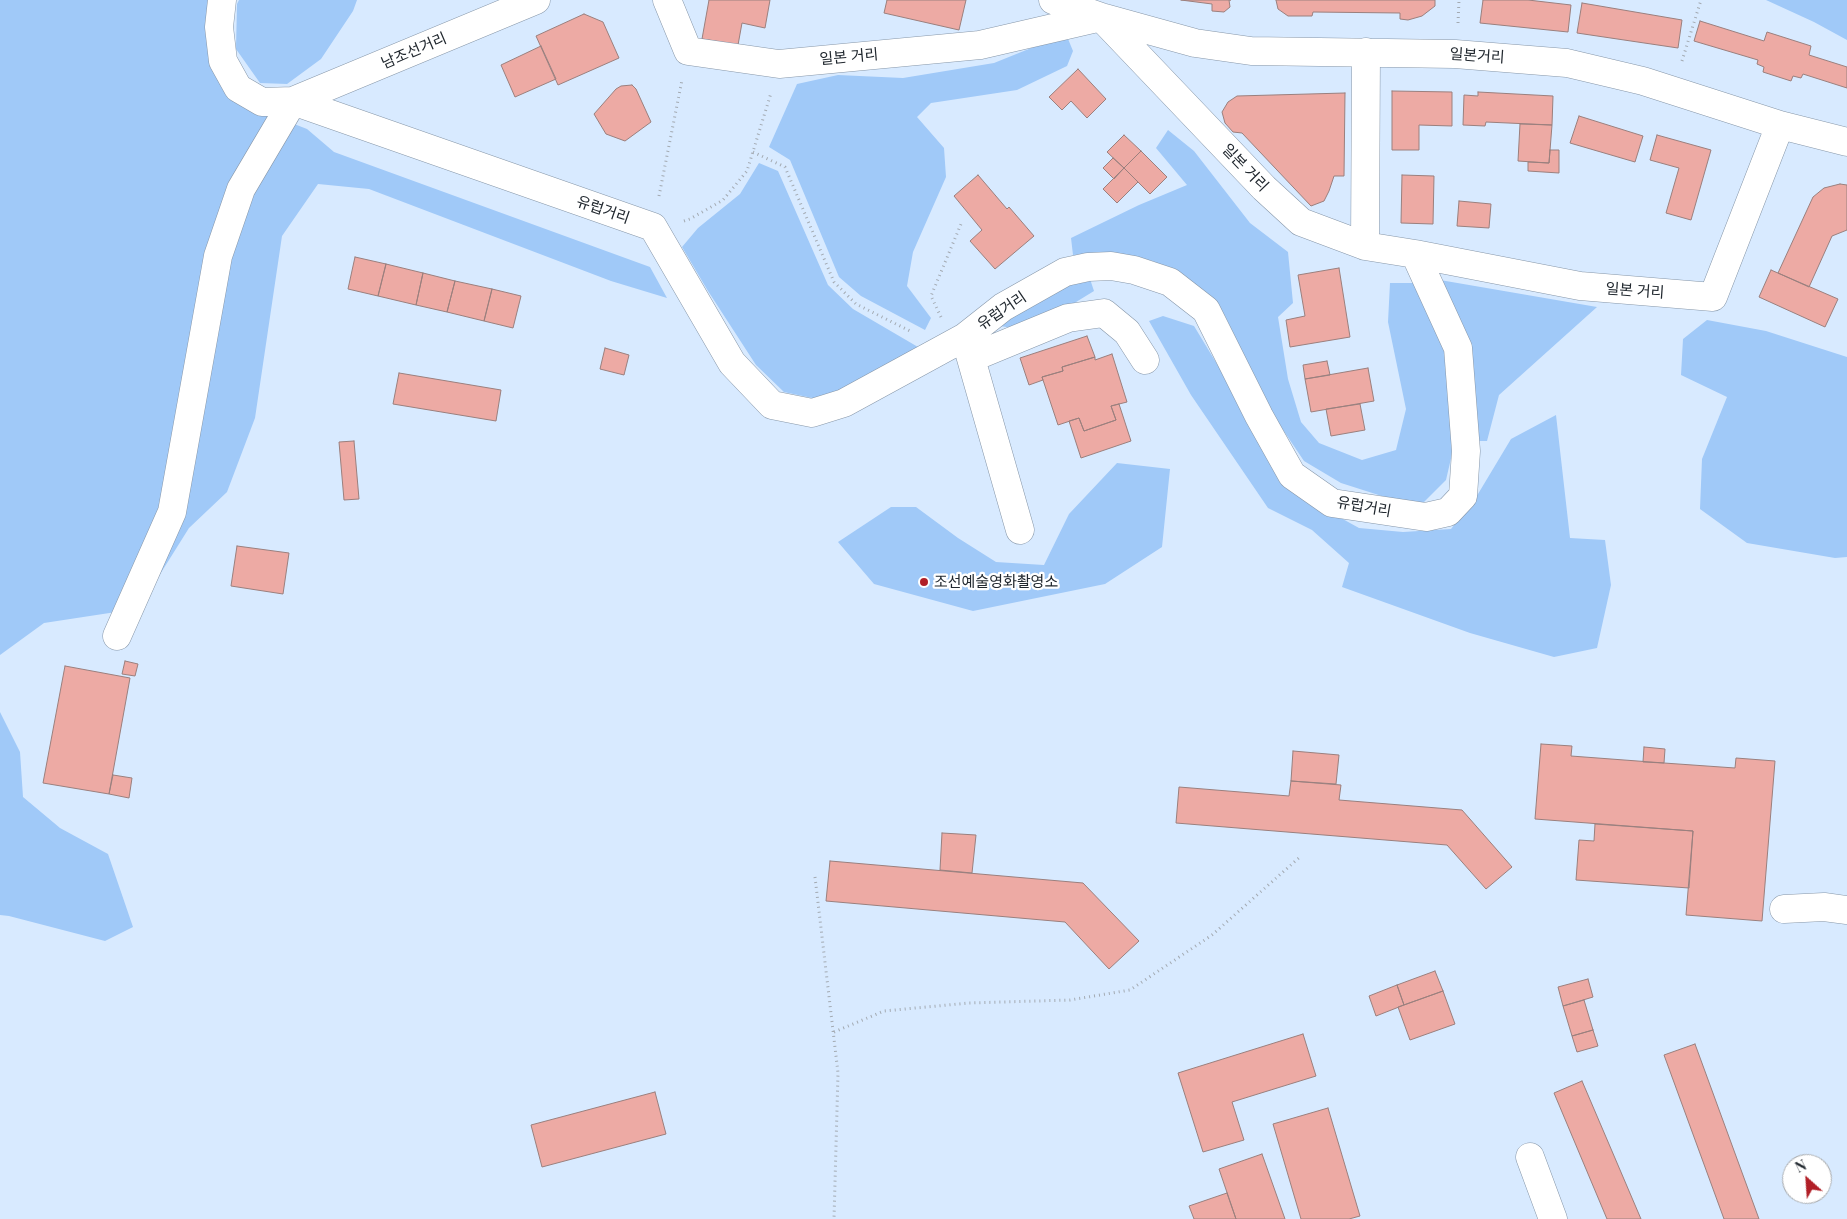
<!DOCTYPE html>
<html>
<head>
<meta charset="utf-8">
<style>
  body { margin:0 }
  #map { position:relative; width:1847px; height:1219px; overflow:hidden; background:#eff6fe; font-family:"Playfair Display",serif }
  canvas { display:block }
  .north { position:absolute; left:1782px; top:1154px; width:50px; height:50px; box-sizing:border-box; background:#fff; border:1px solid #a6a9ac; border-radius:50%; rotate:334deg; font-size:14px; font-weight:700; line-height:20px; text-align:center; color:#21282f }
  .north::after { content:''; display:block; margin:auto; width:18px; height:22px; background:#b11f27; clip-path:polygon(50% 0,100% 100%,50% 72%,0 100%) }
</style>
</head>
<body>
<div id="map">
<canvas width="1847" height="1219"></canvas>
<div class="north">N</div>
</div>
<script>
const context = document.querySelector('canvas').getContext('2d');
context.lineJoin = 'round';
function fillPath(path, color) { context.fillStyle = color; context.fill(path, 'evenodd'); }
const toPath = rows => new Path2D(rows.map(r => 'M' + r).join(''));
function strokePath(path, color, width, dash) { context.strokeStyle = color; context.lineWidth = width; context.lineCap = dash ? 'butt' : 'round'; context.setLineDash(dash || []); context.stroke(path); }
function write(font, color, halo, rows, align = 'center') {
  context.font = font + ' "Playfair Display","Noto Sans KR",serif'; context.lineWidth = 4.5; context.setLineDash([]); context.textBaseline = 'middle'; context.strokeStyle = halo; context.fillStyle = color; for (const [text, x, y, turn = 0] of rows) {
    context.save(); context.translate(x, y); context.rotate((+turn || 0) * Math.PI / 180); context.textAlign = isNaN(turn) ? turn : align; if (halo) context.strokeText(text, 0, 0); context.fillText(text, 0, 0); context.restore();
  }
}
const built = toPath([
  [0,0,1847,0,1847,1219,0,1219],
  [1792,1164,1822,1164,1822,1194,1792,1194]
]);
const forest = toPath([
  [0,0,216,0,208,36,266,113,307,129,334,152,650,267,667,298,611,281,369,189,318,184,282,236,255,418,227,492,189,528,147,595,116,612,44,623,0,655],
  [239,0,357,0,353,11,321,59,287,84,260,83,236,49,237,4],
  [1766,0,1847,0,1847,40,1814,22],
  [1066,34,1073,51,1067,66,1017,90,931,103,917,117,944,148,946,177,913,252,907,286,931,318,925,330,861,296,839,277,790,160,769,147,797,84,838,75,903,78,994,63],
  [1168,130,1194,151,1250,223,1288,252,1293,303,1278,317,1288,379,1301,422,1319,443,1362,460,1396,450,1406,409,1388,322,1390,283,1421,283,1446,338,1452,454,1446,480,1422,504,1388,498,1341,483,1304,461,1273,415,1225,316,1185,280,1153,261,1110,253,1073,255,1071,238,1139,205,1187,185,1156,148],
  [759,163,778,171,828,285,853,309,918,347,844,390,817,399,784,392,756,365,708,291,682,247,698,228,740,194],
  [1072,278,1090,279,1094,291,1063,310,1013,328,993,325],
  [1440,280,1597,307,1499,395,1487,441,1476,441],
  [1163,316,1194,326,1243,407,1321,507,1359,528,1403,532,1451,529,1478,494,1511,439,1556,415,1570,538,1605,540,1611,585,1597,648,1554,657,1470,633,1342,587,1349,563,1312,530,1268,508,1191,395,1149,321],
  [1707,320,1766,331,1847,357,1847,557,1835,558,1747,543,1700,509,1702,459,1727,397,1681,375,1683,339],
  [1117,463,1170,469,1162,547,1105,584,973,611,874,584,838,542,891,507,916,507,958,538,996,562,1044,565,1069,514],
  [0,712,20,752,23,797,60,828,108,854,133,927,105,941,9,916,0,915]
]);
const building = toPath([
  [709,0,770,0,765,28,742,23,738,45,702,39,709,0],
  [887,0,966,0,959,30,884,13,887,0],
  [1181,0,1231,0,1229,0,1230,7,1224,12,1212,11,1212,4,1181,0],
  [1276,0,1435,0,1435,6,1422,16,1408,20,1400,19,1400,13,1313,12,1312,16,1288,16,1278,9,1276,0],
  [1483,0,1528,0,1571,5,1568,32,1480,23,1483,0],
  [1582,3,1682,20,1678,48,1577,33,1582,3],
  [584,14,603,22,619,58,558,85,536,36,584,14],
  [1700,21,1764,41,1767,32,1811,46,1809,55,1847,67,1847,88,1803,74,1801,78,1793,76,1791,81,1763,72,1764,67,1757,64,1758,60,1694,41,1700,21],
  [541,46,556,79,515,97,501,65,541,46],
  [1078,69,1106,99,1087,118,1071,101,1062,110,1049,97,1078,69],
  [632,85,636,89,651,122,625,141,606,134,594,114,616,89,621,86,632,85],
  [1392,91,1452,92,1452,126,1419,125,1419,150,1392,150,1392,91],
  [1478,92,1553,96,1552,125,1486,122,1485,126,1463,125,1464,95,1478,96,1478,92],
  [1345,93,1344,176,1334,176,1329,191,1324,201,1311,206,1242,133,1233,132,1225,123,1222,112,1228,102,1237,96,1345,93],
  [1579,116,1643,136,1635,162,1570,143,1579,116],
  [1520,124,1552,125,1549,163,1518,161,1520,124],
  [1124,135,1141,151,1124,168,1107,152,1124,135],
  [1657,135,1711,150,1691,220,1666,213,1679,168,1650,160,1657,135],
  [1550,150,1559,150,1559,173,1528,171,1528,162,1549,163,1550,150],
  [1141,151,1167,177,1150,194,1124,168,1141,151],
  [1113,158,1124,168,1114,179,1103,168,1113,158],
  [1124,168,1138,182,1117,203,1103,189,1124,168],
  [978,175,1007,209,1009,207,1034,236,995,269,970,241,982,230,954,196,978,175],
  [1402,175,1434,176,1433,224,1401,223,1402,175],
  [1840,184,1847,185,1847,230,1832,236,1809,287,1778,273,1813,197,1824,188,1840,184],
  [1459,201,1491,204,1489,228,1457,226,1459,201],
  [355,257,386,264,378,296,348,289,355,257],
  [386,264,423,273,416,305,378,296,386,264],
  [1339,268,1350,337,1290,347,1286,320,1305,316,1298,275,1339,268],
  [1771,270,1838,299,1825,327,1759,297,1771,270],
  [423,273,455,281,447,312,416,305,423,273],
  [455,281,492,289,484,321,447,312,455,281],
  [492,289,521,296,513,328,484,321,492,289],
  [1087,336,1095,357,1062,367,1063,371,1042,377,1043,380,1029,385,1020,358,1087,336],
  [605,348,629,355,624,375,600,369,605,348],
  [1112,354,1127,402,1111,406,1116,420,1084,431,1079,418,1058,425,1042,377,1063,371,1062,367,1095,357,1095,360,1112,354],
  [1327,361,1330,375,1305,379,1303,365,1327,361],
  [1368,368,1374,401,1311,412,1305,379,1368,368],
  [399,373,501,390,496,421,393,404,399,373],
  [1119,404,1131,441,1081,458,1069,421,1079,418,1084,431,1116,420,1111,406,1119,404],
  [1360,404,1365,430,1331,436,1326,409,1360,404],
  [354,441,359,499,344,500,339,442,354,441],
  [237,546,289,553,283,594,231,586,237,546],
  [125,661,138,664,135,676,122,674,125,661],
  [65,666,130,678,109,794,43,783,65,666],
  [1541,744,1572,746,1571,756,1664,763,1735,768,1736,758,1775,761,1762,921,1686,915,1693,831,1535,819,1541,744],
  [1644,747,1665,749,1664,763,1643,762,1644,747],
  [1293,751,1339,755,1336,784,1291,781,1293,751],
  [113,775,132,778,129,798,109,794,113,775],
  [1291,781,1341,785,1339,800,1462,810,1512,867,1486,889,1447,845,1176,823,1179,787,1289,796,1291,781],
  [1595,824,1693,831,1689,888,1576,880,1579,840,1594,841,1595,824],
  [942,833,976,835,972,873,940,870,942,833],
  [830,861,1083,883,1139,941,1109,969,1065,922,826,901,830,861],
  [1435,971,1443,991,1404,1005,1397,985,1435,971],
  [1588,979,1593,997,1563,1006,1558,987,1588,979],
  [1397,985,1404,1005,1376,1016,1369,996,1397,985],
  [1443,991,1455,1024,1410,1040,1398,1007,1443,991],
  [1584,1000,1593,1030,1572,1036,1563,1006,1584,1000],
  [1593,1030,1598,1046,1577,1052,1572,1036,1593,1030],
  [1303,1034,1316,1076,1232,1102,1244,1140,1203,1152,1178,1073,1303,1034],
  [1695,1044,1759,1219,1724,1219,1664,1055,1695,1044],
  [1582,1081,1641,1219,1607,1219,1554,1093,1582,1081],
  [655,1092,666,1134,542,1167,531,1125,655,1092],
  [1328,1108,1360,1216,1349,1219,1301,1219,1273,1124,1328,1108],
  [1262,1154,1285,1219,1236,1219,1219,1169,1262,1154],
  [1227,1193,1236,1219,1194,1219,1189,1206,1227,1193]
]);
const path = toPath([
  [1458,23,1459,0],
  [1682,61,1701,0],
  [753,152,785,167,834,282,856,304,912,332],
  [659,196,682,80],
  [684,221,690,219,723,200,747,171,771,93],
  [941,317,931,296,961,224],
  [815,877,838,1073,834,1219],
  [834,1032,884,1011,969,1003,1070,1000,1130,990,1212,935,1301,856]
]);
const minor = toPath([
  [222,0,219,27,223,61,238,88,262,102,293,101,536,0],
  [667,0,688,51,779,64,980,45,1101,17,1264,188,1301,222,1365,246,1415,254,1580,286,1713,297,1780,125],
  [1053,0,1101,17,1195,43,1251,51,1455,54,1567,63,1643,81,1780,125,1847,142],
  [293,101,653,227,732,363,772,405,812,413,844,403,965,337,1003,307,1065,272,1088,267,1111,266,1134,270,1170,282,1206,310,1259,416,1292,475,1332,503,1426,517,1448,512,1463,496,1466,451,1458,348,1415,254],
  [1365,246,1366,52],
  [966,341,1020,530],
  [971,358,1068,318,1104,313,1127,332,1145,360],
  [117,636,172,512,218,256,241,189,293,101],
  [1784,909,1824,907,1847,910],
  [1530,1157,1553,1219]
]);
const markers = [
  [924,582,5,"#b11f27"]
];
const streetNames = [
  ["남조선거리",414,51,-23],
  ["일본거리",1477,56,4],
  ["일본 거리",849,57,-5],
  ["일본 거리",1245,168,46],
  ["유럽거리",603,210,19],
  ["일본 거리",1635,291,4],
  ["유럽거리",1002,311,-34],
  ["유럽거리",1364,507,10]
];
const poiNames = [
  ["조선예술영화촬영소",934,582]
];
fillPath(built, '#d8eaff');
fillPath(forest, '#a0c9f8');
fillPath(building, '#edaaa4');
strokePath(building, '#9b807e', 1);
strokePath(minor, '#8797a9', 29);
strokePath(path, '#a3aab2', 3, [1, 4]);
strokePath(minor, '#fff', 28);
for (const [x, y, r, color] of markers) { const dot = new Path2D(); dot.arc(x, y, r, 0, 2 * Math.PI); context.fillStyle = color; context.fill(dot); strokePath(dot, '#fff', 2); }
write('15px', '#21282f', '#fff', streetNames);
write('15px', '#21282f', '#fff', poiNames, 'left');
</script>
</body>
</html>
